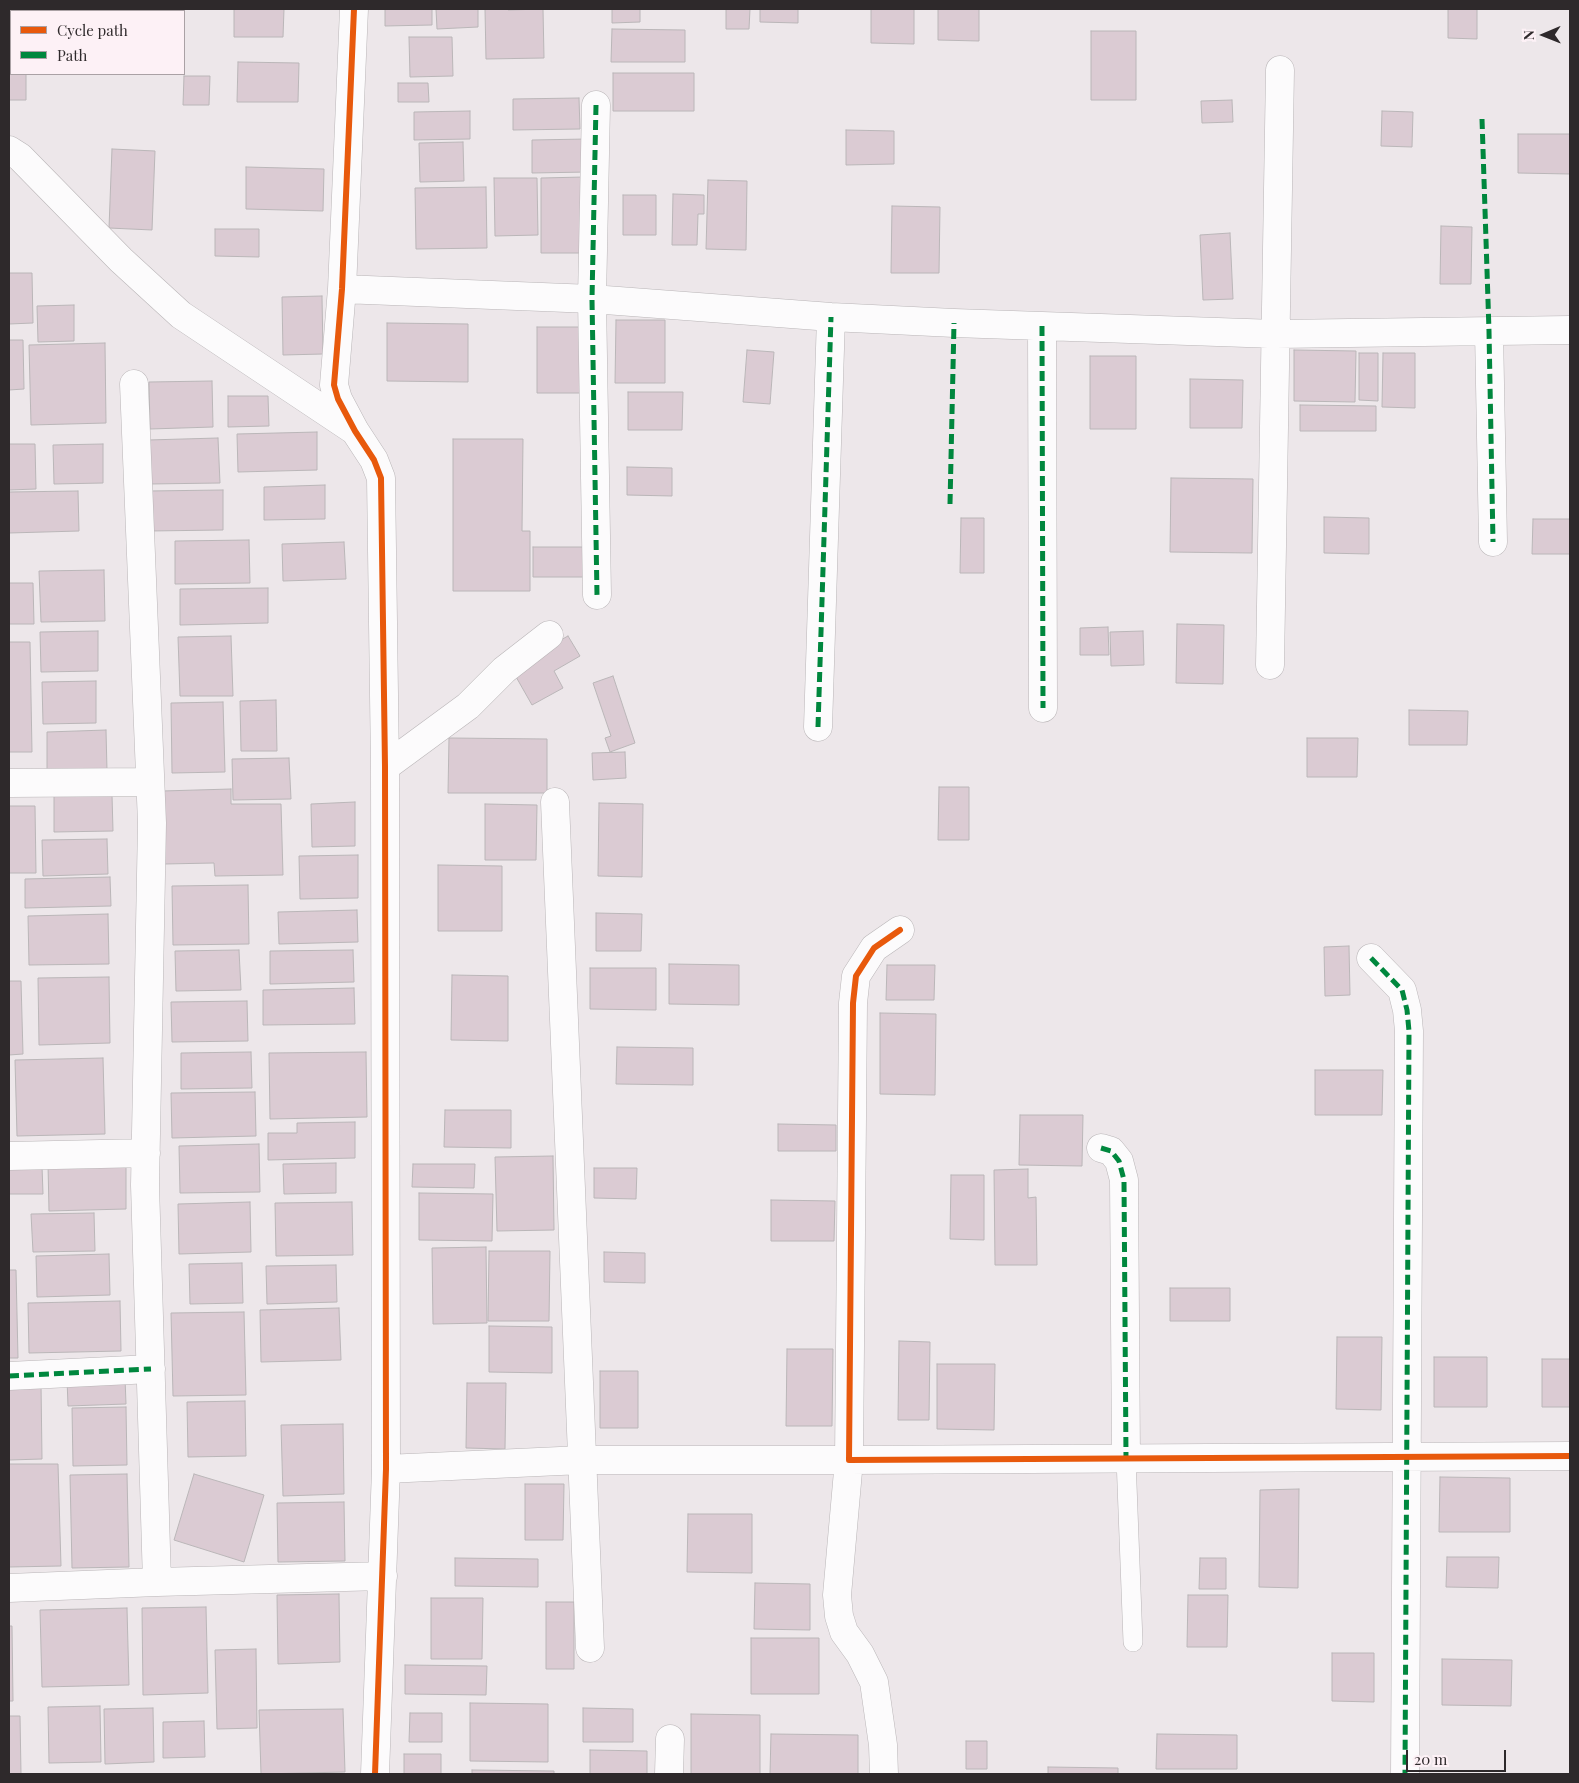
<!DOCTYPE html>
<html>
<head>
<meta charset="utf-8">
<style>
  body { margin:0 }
  #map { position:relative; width:1579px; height:1783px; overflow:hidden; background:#ede7ea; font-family:"Playfair Display",serif }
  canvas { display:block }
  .frame { position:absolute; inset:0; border:10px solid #2e292b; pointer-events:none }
  .legend { position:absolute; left:10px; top:10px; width:175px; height:65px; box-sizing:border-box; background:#fdf1f6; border:1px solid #aaa1a5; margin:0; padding:6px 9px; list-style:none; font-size:15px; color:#2e292b }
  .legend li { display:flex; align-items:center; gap:10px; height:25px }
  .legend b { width:25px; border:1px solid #aaa1a5 }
  .north { position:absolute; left:1519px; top:10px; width:50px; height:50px; -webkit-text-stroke:4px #fdf1f6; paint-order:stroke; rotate:269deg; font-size:14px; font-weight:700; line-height:20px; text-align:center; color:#2e292b }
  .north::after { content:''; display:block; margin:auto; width:18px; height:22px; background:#2e292b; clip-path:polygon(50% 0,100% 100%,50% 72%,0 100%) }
  .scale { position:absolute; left:1406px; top:1750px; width:100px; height:22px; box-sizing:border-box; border:2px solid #2e292b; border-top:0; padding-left:6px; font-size:15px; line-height:18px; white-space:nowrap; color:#2e292b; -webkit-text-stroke:4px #fdf1f6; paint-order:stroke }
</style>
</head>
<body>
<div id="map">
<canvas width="1579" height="1783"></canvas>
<div class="frame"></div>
<ul class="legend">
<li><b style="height:6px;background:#e8590c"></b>Cycle path</li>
<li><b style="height:6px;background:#00873e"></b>Path</li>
</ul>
<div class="north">N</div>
<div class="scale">20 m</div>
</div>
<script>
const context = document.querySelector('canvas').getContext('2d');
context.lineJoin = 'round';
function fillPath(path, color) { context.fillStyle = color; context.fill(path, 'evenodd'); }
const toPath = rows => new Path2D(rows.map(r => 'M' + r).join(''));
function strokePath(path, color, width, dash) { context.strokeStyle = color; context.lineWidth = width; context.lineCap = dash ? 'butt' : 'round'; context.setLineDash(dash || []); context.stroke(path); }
const building = toPath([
  [234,9,284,9,283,37,234,37,234,9],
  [385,9,432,9,432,25,385,26,385,9],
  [436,9,478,9,478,27,437,29,436,9],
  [485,9,508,9,508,10,543,9,544,58,486,59,485,9],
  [612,9,640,9,640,22,612,23,612,9],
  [726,9,750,9,749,29,726,29,726,9],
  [760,9,798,9,798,23,760,22,760,9],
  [871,9,914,9,914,44,871,43,871,9],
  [938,9,979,9,979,41,938,40,938,9],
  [1448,9,1477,9,1477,39,1448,38,1448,9],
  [612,29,685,30,685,62,611,62,612,29],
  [1091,31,1136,31,1136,100,1091,100,1091,31],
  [409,37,452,37,453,76,410,77,409,37],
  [9,41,11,41,11,74,26,74,26,100,9,100,9,41],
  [238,62,299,63,298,102,237,102,238,62],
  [613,73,694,73,694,111,613,111,613,73],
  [184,76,210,76,209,105,183,105,184,76],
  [398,83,428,83,429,102,398,102,398,83],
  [579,98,580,129,513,130,513,99,579,98],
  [1232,100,1233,122,1202,123,1201,101,1232,100],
  [470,111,470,139,414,140,414,112,470,111],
  [1382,111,1413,112,1412,147,1381,146,1382,111],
  [846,130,894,131,894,164,846,165,846,130],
  [1518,134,1570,134,1570,174,1518,173,1518,134],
  [587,139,588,172,532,173,532,140,587,139],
  [463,142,464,181,420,182,419,143,463,142],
  [112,149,155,151,152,230,109,228,112,149],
  [246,167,324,169,323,211,246,209,246,167],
  [584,177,585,253,541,253,541,178,584,177],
  [494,178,537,178,538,235,495,236,494,178],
  [708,180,747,181,746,250,706,249,708,180],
  [486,187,487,248,416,249,415,188,486,187],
  [673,194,704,195,704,214,698,214,697,245,672,245,673,194],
  [623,195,656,195,656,235,623,235,623,195],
  [892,206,940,207,939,273,891,273,892,206],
  [1441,226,1472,227,1471,284,1440,284,1441,226],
  [215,229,259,229,259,257,215,256,215,229],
  [1230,233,1233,299,1203,300,1200,235,1230,233],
  [9,273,32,273,33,323,9,324,9,273],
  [322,296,323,354,283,355,282,297,322,296],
  [74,305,74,341,38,342,37,306,74,305],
  [616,320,665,320,665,383,615,383,616,320],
  [387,323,468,324,468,382,387,381,387,323],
  [537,327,587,327,588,393,537,393,537,327],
  [9,340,23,340,24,389,9,390,9,340],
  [105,343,106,423,31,425,29,345,105,343],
  [747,350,774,352,770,404,743,402,747,350],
  [1294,350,1356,351,1355,402,1294,401,1294,350],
  [1359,353,1378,353,1378,401,1359,400,1359,353],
  [1383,353,1415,353,1415,408,1382,407,1383,353],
  [1090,356,1136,356,1136,429,1090,429,1090,356],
  [1190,379,1243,380,1242,428,1190,428,1190,379],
  [212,381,213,427,150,429,149,382,212,381],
  [628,392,683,392,682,430,628,430,628,392],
  [228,396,268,396,269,426,228,427,228,396],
  [1300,405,1376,406,1376,431,1300,431,1300,405],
  [317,432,317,470,238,472,237,434,317,432],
  [218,438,220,483,149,484,148,440,218,438],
  [453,439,523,439,522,531,530,531,530,591,453,591,453,439],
  [9,444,35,444,36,489,9,490,9,444],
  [103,444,103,483,54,484,53,445,103,444],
  [627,467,672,468,672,496,627,495,627,467],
  [1171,478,1253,479,1252,553,1170,552,1171,478],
  [325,485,325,519,264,520,264,487,325,485],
  [223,490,223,530,149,531,148,491,223,490],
  [78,491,79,531,9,533,9,492,78,491],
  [1324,517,1369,518,1369,554,1324,553,1324,517],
  [961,518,984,518,984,573,960,573,961,518],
  [1533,519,1570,519,1570,554,1532,554,1533,519],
  [249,540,250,583,175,584,175,541,249,540],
  [344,542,346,579,283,581,282,544,344,542],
  [533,547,591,547,591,577,533,577,533,547],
  [104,570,105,621,41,622,39,571,104,570],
  [9,583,33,583,34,624,9,624,9,583],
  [268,588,268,623,180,625,180,589,268,588],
  [1177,624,1224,625,1223,684,1176,683,1177,624],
  [1108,627,1109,655,1080,655,1080,628,1108,627],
  [98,631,98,671,41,672,40,632,98,631],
  [1143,631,1144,665,1111,666,1110,632,1143,631],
  [231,636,233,696,180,696,178,637,231,636],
  [568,636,580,656,554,671,563,688,532,705,511,668,568,636],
  [9,642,30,642,32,752,9,752,9,642],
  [613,676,635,743,610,752,605,738,611,736,593,683,613,676],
  [96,681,96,723,43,724,42,682,96,681],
  [276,700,277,751,241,751,240,701,276,700],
  [223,702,225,772,172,773,171,703,223,702],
  [1409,710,1468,711,1467,745,1409,745,1409,710],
  [106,730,107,771,47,773,47,732,106,730],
  [449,738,547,739,547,793,448,793,449,738],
  [1307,738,1358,738,1357,777,1307,777,1307,738],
  [625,752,626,778,593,780,592,753,625,752],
  [289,758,291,799,233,800,232,759,289,758],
  [939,787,969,787,969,840,938,840,939,787],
  [231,789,231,804,281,804,283,875,215,876,214,863,164,864,162,791,231,789],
  [112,795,113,831,54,832,54,796,112,795],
  [355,802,355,846,312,847,311,804,355,802],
  [599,803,643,804,642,877,598,876,599,803],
  [485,804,537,805,536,860,485,860,485,804],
  [9,806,35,806,36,873,9,873,9,806],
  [107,839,108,874,43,876,42,840,107,839],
  [358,855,358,898,300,899,299,856,358,855],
  [438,865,502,866,502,931,438,931,438,865],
  [110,877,111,906,25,908,25,879,110,877],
  [248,885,249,944,173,945,172,886,248,885],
  [357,910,358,942,279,944,278,912,357,910],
  [596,913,642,914,641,951,596,951,596,913],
  [108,914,109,964,29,965,28,916,108,914],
  [1349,946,1350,995,1325,996,1324,947,1349,946],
  [239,950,241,990,176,991,175,951,239,950],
  [353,950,354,982,270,984,270,951,353,950],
  [669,964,739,965,739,1005,669,1004,669,964],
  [887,965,935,965,934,1000,886,1000,887,965],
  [590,968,656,968,656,1010,590,1009,590,968],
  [452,975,508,976,508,1041,451,1040,452,975],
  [109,977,110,1043,39,1045,38,978,109,977],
  [9,981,21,981,23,1054,9,1055,9,981],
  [354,988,355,1024,263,1025,263,990,354,988],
  [247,1001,248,1041,172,1042,171,1002,247,1001],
  [880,1013,936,1014,935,1095,880,1094,880,1013],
  [617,1047,693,1048,693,1085,616,1084,617,1047],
  [251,1052,252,1088,181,1089,181,1053,251,1052],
  [366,1052,367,1117,270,1119,269,1053,366,1052],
  [103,1058,105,1134,17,1136,15,1060,103,1058],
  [1315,1070,1383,1070,1382,1115,1315,1115,1315,1070],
  [255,1092,256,1136,172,1138,171,1093,255,1092],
  [445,1110,511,1110,511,1148,444,1147,445,1110],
  [1020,1115,1083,1115,1082,1166,1019,1165,1020,1115],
  [355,1122,355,1158,268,1160,268,1133,297,1133,297,1123,355,1122],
  [778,1124,836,1125,836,1151,778,1151,778,1124],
  [259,1144,260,1192,180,1193,179,1146,259,1144],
  [553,1156,554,1230,497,1231,495,1157,553,1156],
  [126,1162,126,1209,49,1211,48,1164,126,1162],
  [336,1163,336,1193,284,1194,283,1164,336,1163],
  [413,1164,475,1164,474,1188,412,1187,413,1164],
  [42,1166,43,1194,9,1194,9,1167,42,1166],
  [594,1168,637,1168,636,1199,594,1198,594,1168],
  [1028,1169,1028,1198,1036,1197,1037,1265,995,1265,994,1170,1028,1169],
  [951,1175,984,1175,984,1240,950,1239,951,1175],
  [419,1193,493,1194,492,1241,419,1240,419,1193],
  [771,1200,835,1201,834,1241,771,1241,771,1200],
  [250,1202,251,1252,179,1254,178,1204,250,1202],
  [352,1202,353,1255,276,1256,275,1203,352,1202],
  [94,1213,95,1251,33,1252,31,1214,94,1213],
  [486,1247,487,1323,433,1324,432,1248,486,1247],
  [489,1251,550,1251,549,1321,488,1321,489,1251],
  [604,1252,645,1253,645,1283,604,1282,604,1252],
  [109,1254,110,1295,37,1297,36,1256,109,1254],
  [242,1263,243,1303,190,1304,189,1264,242,1263],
  [336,1265,337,1302,267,1304,266,1266,336,1265],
  [9,1270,16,1270,18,1358,9,1358,9,1270],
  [1170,1288,1230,1288,1230,1321,1170,1321,1170,1288],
  [120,1301,121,1351,29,1353,28,1303,120,1301],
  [339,1308,341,1360,261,1362,260,1310,339,1308],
  [244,1312,246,1395,173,1396,171,1313,244,1312],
  [489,1326,552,1327,552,1373,489,1372,489,1326],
  [1337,1337,1382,1337,1381,1410,1336,1409,1337,1337],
  [899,1341,930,1342,929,1420,898,1420,899,1341],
  [787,1349,833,1349,832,1426,786,1426,787,1349],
  [1434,1357,1487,1357,1487,1407,1434,1407,1434,1357],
  [1542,1359,1570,1359,1570,1407,1542,1407,1542,1359],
  [937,1364,995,1364,994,1430,937,1429,937,1364],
  [600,1371,638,1371,638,1428,600,1428,600,1371],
  [125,1378,126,1404,68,1406,67,1379,125,1378],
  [41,1383,42,1459,9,1460,9,1384,41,1383],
  [467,1383,506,1383,505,1449,466,1448,467,1383],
  [245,1401,246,1456,188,1457,187,1402,245,1401],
  [126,1407,127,1465,73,1466,72,1408,126,1407],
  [343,1424,344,1494,283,1496,281,1425,343,1424],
  [9,1464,58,1464,61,1566,9,1567,9,1464],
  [127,1474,129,1567,72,1568,70,1475,127,1474],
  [194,1474,264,1495,244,1562,174,1540,194,1474],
  [1440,1477,1510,1478,1510,1532,1439,1532,1440,1477],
  [525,1484,564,1484,563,1540,525,1540,525,1484],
  [1299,1489,1298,1588,1259,1587,1260,1490,1299,1489],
  [344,1502,345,1561,278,1562,277,1503,344,1502],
  [688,1514,752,1514,752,1573,687,1572,688,1514],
  [1447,1557,1499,1557,1498,1588,1446,1587,1447,1557],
  [455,1558,538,1559,538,1587,455,1586,455,1558],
  [1200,1558,1226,1558,1226,1589,1199,1589,1200,1558],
  [755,1583,810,1584,810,1630,754,1629,755,1583],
  [339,1594,340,1662,278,1664,277,1595,339,1594],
  [1188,1595,1228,1595,1227,1647,1187,1647,1188,1595],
  [431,1598,483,1598,482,1659,431,1659,431,1598],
  [546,1602,574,1602,574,1669,546,1669,546,1602],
  [206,1607,208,1693,143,1695,142,1608,206,1607],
  [127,1608,129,1685,42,1687,40,1610,127,1608],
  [9,1626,12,1626,13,1701,9,1701,9,1626],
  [751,1638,819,1638,819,1694,751,1694,751,1638],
  [256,1649,257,1728,217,1729,215,1650,256,1649],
  [1332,1653,1374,1653,1374,1702,1332,1701,1332,1653],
  [1442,1659,1512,1660,1511,1706,1442,1705,1442,1659],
  [405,1665,487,1666,486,1695,405,1694,405,1665],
  [470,1703,548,1704,548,1762,470,1761,470,1703],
  [100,1706,101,1762,49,1763,48,1707,100,1706],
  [153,1708,154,1762,105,1764,104,1709,153,1708],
  [583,1708,633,1709,633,1742,583,1742,583,1708],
  [343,1709,345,1772,261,1774,259,1710,343,1709],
  [410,1713,442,1713,442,1742,409,1742,410,1713],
  [691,1714,760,1715,760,1774,691,1774,691,1714],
  [9,1716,20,1716,21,1774,9,1774,9,1716],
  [204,1721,205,1757,163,1758,163,1722,204,1721],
  [771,1734,858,1735,858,1774,770,1774,771,1734],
  [1157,1734,1237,1735,1237,1769,1156,1769,1157,1734],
  [966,1741,987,1741,987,1769,966,1769,966,1741],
  [590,1750,647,1751,647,1774,590,1774,590,1750],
  [404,1754,441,1754,441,1774,404,1774,404,1754],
  [1048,1767,1118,1768,1118,1774,1048,1774,1048,1767],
  [472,1770,554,1771,554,1774,472,1774,472,1770]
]);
const service = toPath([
  [1126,1458,1133,1642]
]);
const minor = toPath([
  [354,9,342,289,334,385,338,399,355,431,374,460,381,478,385,767,386,1469,375,1774],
  [596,105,592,299,597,595],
  [9,150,20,157,121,260,181,315,352,429],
  [342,289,592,299,831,317,954,323,1276,334,1570,330],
  [1042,326,1043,708],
  [1489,331,1493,542],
  [134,384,152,823,145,1185,157,1582],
  [1270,665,1280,70],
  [818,727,831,317],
  [385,767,468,706,504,670,549,635],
  [9,783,150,782],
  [555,802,590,1648],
  [900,930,874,948,856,976,853,1003,849,1460,1570,1456],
  [1371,958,1402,990,1407,1010,1409,1031,1405,1774],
  [1101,1148,1111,1151,1119,1161,1124,1180,1126,1458],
  [9,1156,146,1153],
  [9,1376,151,1369],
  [386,1469,582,1460,849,1460,837,1595,839,1616,844,1632,860,1654,874,1682,883,1745,884,1774],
  [9,1588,157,1582,383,1576],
  [669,1774,670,1739]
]);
const quiet = toPath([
  [596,105,592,299,597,595],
  [1482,119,1489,331,1493,542],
  [1042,326,1043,708],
  [950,504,954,323],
  [818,727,831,317],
  [1371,958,1402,990,1407,1010,1409,1031,1405,1774],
  [1101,1148,1111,1151,1119,1161,1124,1180,1126,1458],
  [9,1376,151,1369]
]);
const cycleway = toPath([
  [354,9,342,289,334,385,338,399,355,431,374,460,381,478,385,767,386,1469,375,1774],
  [900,930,874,948,856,976,853,1003,849,1460,1570,1456]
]);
fillPath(building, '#dbcbd3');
strokePath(building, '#bab6b8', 1);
strokePath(service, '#b9b5b7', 20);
strokePath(minor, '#b9b5b7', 29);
strokePath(service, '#fcfbfc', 19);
strokePath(minor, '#fcfbfc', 28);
strokePath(quiet, '#00873e', 5, [10, 5]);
strokePath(cycleway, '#e8590c', 6);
</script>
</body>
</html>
